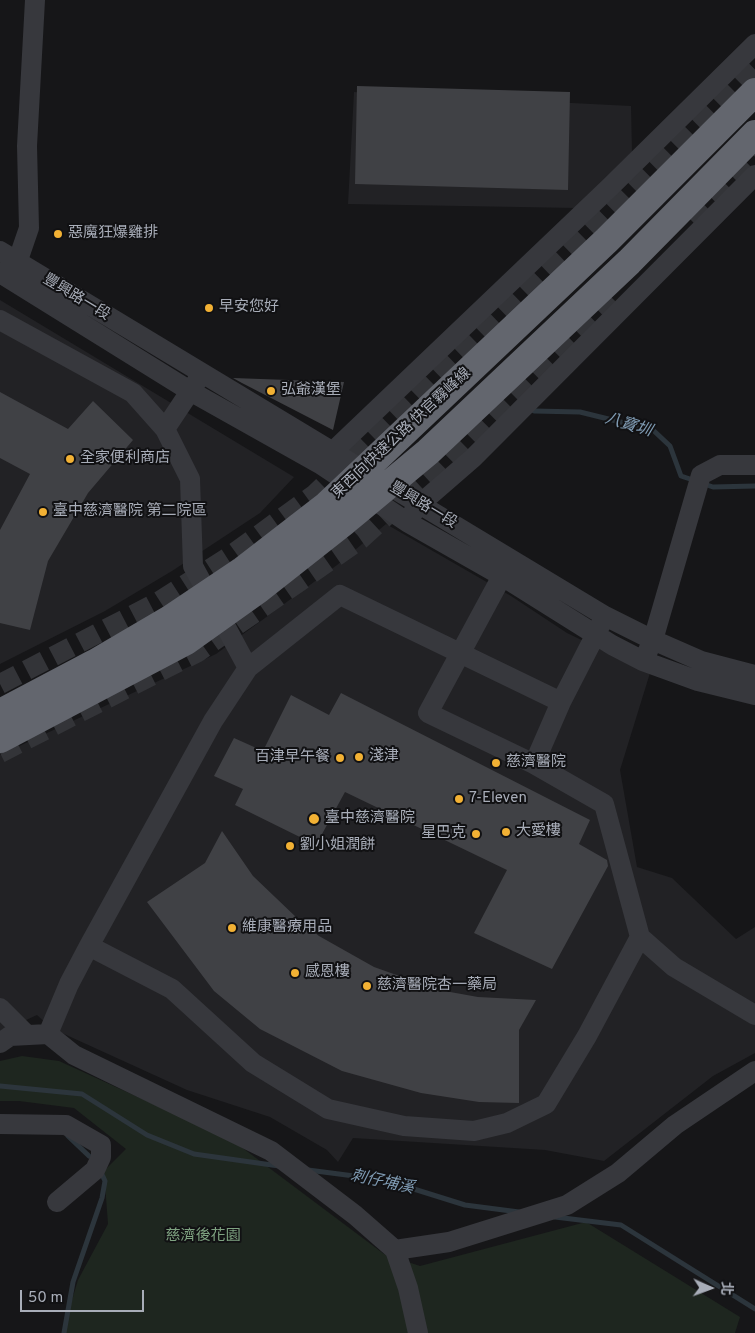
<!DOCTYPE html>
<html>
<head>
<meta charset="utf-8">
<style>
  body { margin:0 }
  #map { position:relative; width:755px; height:1333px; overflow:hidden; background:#161618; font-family:Overpass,"Noto Sans TC",sans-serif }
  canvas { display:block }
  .north { position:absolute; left:685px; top:1263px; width:50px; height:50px; -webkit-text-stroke:4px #111113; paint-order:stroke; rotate:92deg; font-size:14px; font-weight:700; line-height:20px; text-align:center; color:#a8adb8 }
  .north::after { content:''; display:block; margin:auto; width:18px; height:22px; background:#a8adb8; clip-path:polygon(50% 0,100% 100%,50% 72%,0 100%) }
  .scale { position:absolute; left:20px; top:1290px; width:124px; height:22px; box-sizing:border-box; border:2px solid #a8adb8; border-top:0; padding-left:6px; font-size:15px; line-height:18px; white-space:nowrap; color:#a8adb8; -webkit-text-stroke:4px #111113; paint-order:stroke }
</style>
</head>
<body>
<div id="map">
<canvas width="755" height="1333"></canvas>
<div class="north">北</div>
<div class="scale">50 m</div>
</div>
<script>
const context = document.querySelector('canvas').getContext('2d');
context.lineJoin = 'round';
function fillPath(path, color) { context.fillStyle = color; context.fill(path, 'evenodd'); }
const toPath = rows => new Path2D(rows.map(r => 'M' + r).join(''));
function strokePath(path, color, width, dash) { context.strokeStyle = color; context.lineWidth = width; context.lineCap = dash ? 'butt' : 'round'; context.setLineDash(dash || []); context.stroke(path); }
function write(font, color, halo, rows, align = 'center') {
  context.font = font + ' Overpass,"Noto Sans TC",sans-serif'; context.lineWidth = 4; context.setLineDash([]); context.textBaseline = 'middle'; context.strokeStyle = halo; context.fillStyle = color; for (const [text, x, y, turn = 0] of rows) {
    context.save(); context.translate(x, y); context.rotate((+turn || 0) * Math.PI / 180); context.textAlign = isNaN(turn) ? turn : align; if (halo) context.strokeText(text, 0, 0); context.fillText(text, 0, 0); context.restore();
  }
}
const built = toPath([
  [354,92,631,106,632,152,576,208,348,204],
  [0,300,294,477,260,513,172,571,105,611,0,664],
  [386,524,511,596,567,633,650,673,620,770,637,867,672,878,736,939,755,927,755,1053,713,1076,604,1161,545,1150,353,1138,338,1162,327,1150,270,1117,187,1090,51,1028,37,1015,0,1032,0,755,216,654,337,565]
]);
const green = toPath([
  [22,1056,59,1061,232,1140,384,1254,420,1266,586,1222,740,1317,735,1333,62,1333,78,1280,108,1224,104,1171,126,1149,74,1108,19,1101,0,1101,0,1061]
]);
const stream = toPath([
  [534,411,580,412,653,430,670,446,681,476,696,481],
  [704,484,713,487,755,486],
  [0,1086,82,1094,147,1135,194,1154,279,1166],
  [68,1136,89,1156],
  [308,1170,385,1180,465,1205,519,1212],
  [555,1217,621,1225,755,1309],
  [64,1333,73,1282,102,1198,105,1181,100,1170]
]);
const building = toPath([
  [357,86,570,92,568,190,355,184],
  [233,378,344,382,333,430,242,383],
  [0,392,68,429,93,401,133,440,88,493,48,561,30,630,0,623,0,530,30,474,0,458],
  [341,693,590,820,579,844,607,860,608,866,552,969,474,933,507,870,345,792,316,845,235,805,243,789,214,776,234,738,263,751,291,695,329,715],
  [222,831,253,876,298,919,319,936,374,967,439,990,478,997,536,1000,519,1030,519,1103,479,1102,421,1093,342,1071,260,1029,214,991,147,902,205,863]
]);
const minorTunnel = toPath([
  [690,219,755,155],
  [0,684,158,602,230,556,315,494,586,231,755,64],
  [0,753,198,652,361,539,440,466,611,297]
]);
const minor = toPath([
  [0,251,605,616,653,640,701,661,755,675],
  [0,273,190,391,320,464,407,522,502,576,612,645,643,661,698,681,755,695],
  [10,274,17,263,29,228,27,146,35,0],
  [0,320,133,393,165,429,197,381],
  [165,429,190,479,193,566,248,668],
  [325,459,610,187,755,44],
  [412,514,420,504,473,458,755,175],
  [508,565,428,713,534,764,561,702,602,622],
  [647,653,653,640,701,475,720,465,755,465],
  [534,764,604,804,640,937,674,967,755,1015],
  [89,946,172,989,253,1063,328,1109,404,1126,474,1131,507,1123,546,1104,587,1036,640,937],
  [0,1008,27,1035],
  [48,1034,69,984,89,946,213,721,248,668,340,595,561,702],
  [0,1043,10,1036,48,1034,74,1055,271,1151,355,1215,395,1250,449,1242,567,1205,618,1173,675,1125,755,1071],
  [0,1124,66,1125,101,1145,101,1157,95,1170,57,1202],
  [395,1250,408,1288,418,1333]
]);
const highwayBridge = toPath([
  [0,713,95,663,170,619,243,570,327,505,607,240,755,92],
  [0,739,186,641,259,589,344,522,428,452,629,262,755,134]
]);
const markers = [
  [58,234,5,"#f2b134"],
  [209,308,5,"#f2b134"],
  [271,391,5,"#f2b134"],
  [70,459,5,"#f2b134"],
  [43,512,5,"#f2b134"],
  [359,757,5,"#f2b134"],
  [340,758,5,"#f2b134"],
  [496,763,5,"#f2b134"],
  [459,799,5,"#f2b134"],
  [314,819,6,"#f2b134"],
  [506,832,5,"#f2b134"],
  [476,834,5,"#f2b134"],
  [290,846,5,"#f2b134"],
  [232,928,5,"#f2b134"],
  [295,973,5,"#f2b134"],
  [367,986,5,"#f2b134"]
];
const poiNames = [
  ["惡魔狂爆雞排",68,234],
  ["早安您好",219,308],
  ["弘爺漢堡",281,391],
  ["全家便利商店",80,459],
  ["臺中慈濟醫院 第二院區",53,512],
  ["淺津",369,757],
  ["百津早午餐",330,758,"right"],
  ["慈濟醫院",506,763],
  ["7-Eleven",469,799],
  ["臺中慈濟醫院",325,819],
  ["大愛樓",516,832],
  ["星巴克",466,834,"right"],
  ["劉小姐潤餅",300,846],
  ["維康醫療用品",242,928],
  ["感恩樓",305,973],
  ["慈濟醫院杏一藥局",377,986]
];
const streetNames = [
  ["豐興路一段",76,298,31],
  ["東西向快速公路 快官霧峰線",402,434,-43],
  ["豐興路一段",423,506,31]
];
const parkNames = [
  ["慈濟後花園",203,1237]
];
const waterNames = [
  ["八寶圳",628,426,17],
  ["刺仔埔溪",382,1183,12]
];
fillPath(built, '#222225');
fillPath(green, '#1e261f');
strokePath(stream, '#2c353c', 5);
fillPath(building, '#404145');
strokePath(minorTunnel, '#333438', 20, [20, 10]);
strokePath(minor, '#37383d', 20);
strokePath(highwayBridge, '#63666e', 28);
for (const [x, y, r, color] of markers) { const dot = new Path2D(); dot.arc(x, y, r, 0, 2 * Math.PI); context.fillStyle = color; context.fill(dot); strokePath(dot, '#111113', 2); }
write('15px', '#a8adb8', '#111113', poiNames, 'left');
write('15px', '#a8adb8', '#111113', streetNames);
write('15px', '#7fa381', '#111113', parkNames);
write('italic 16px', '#7f9bb3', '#111113', waterNames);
</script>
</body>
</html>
